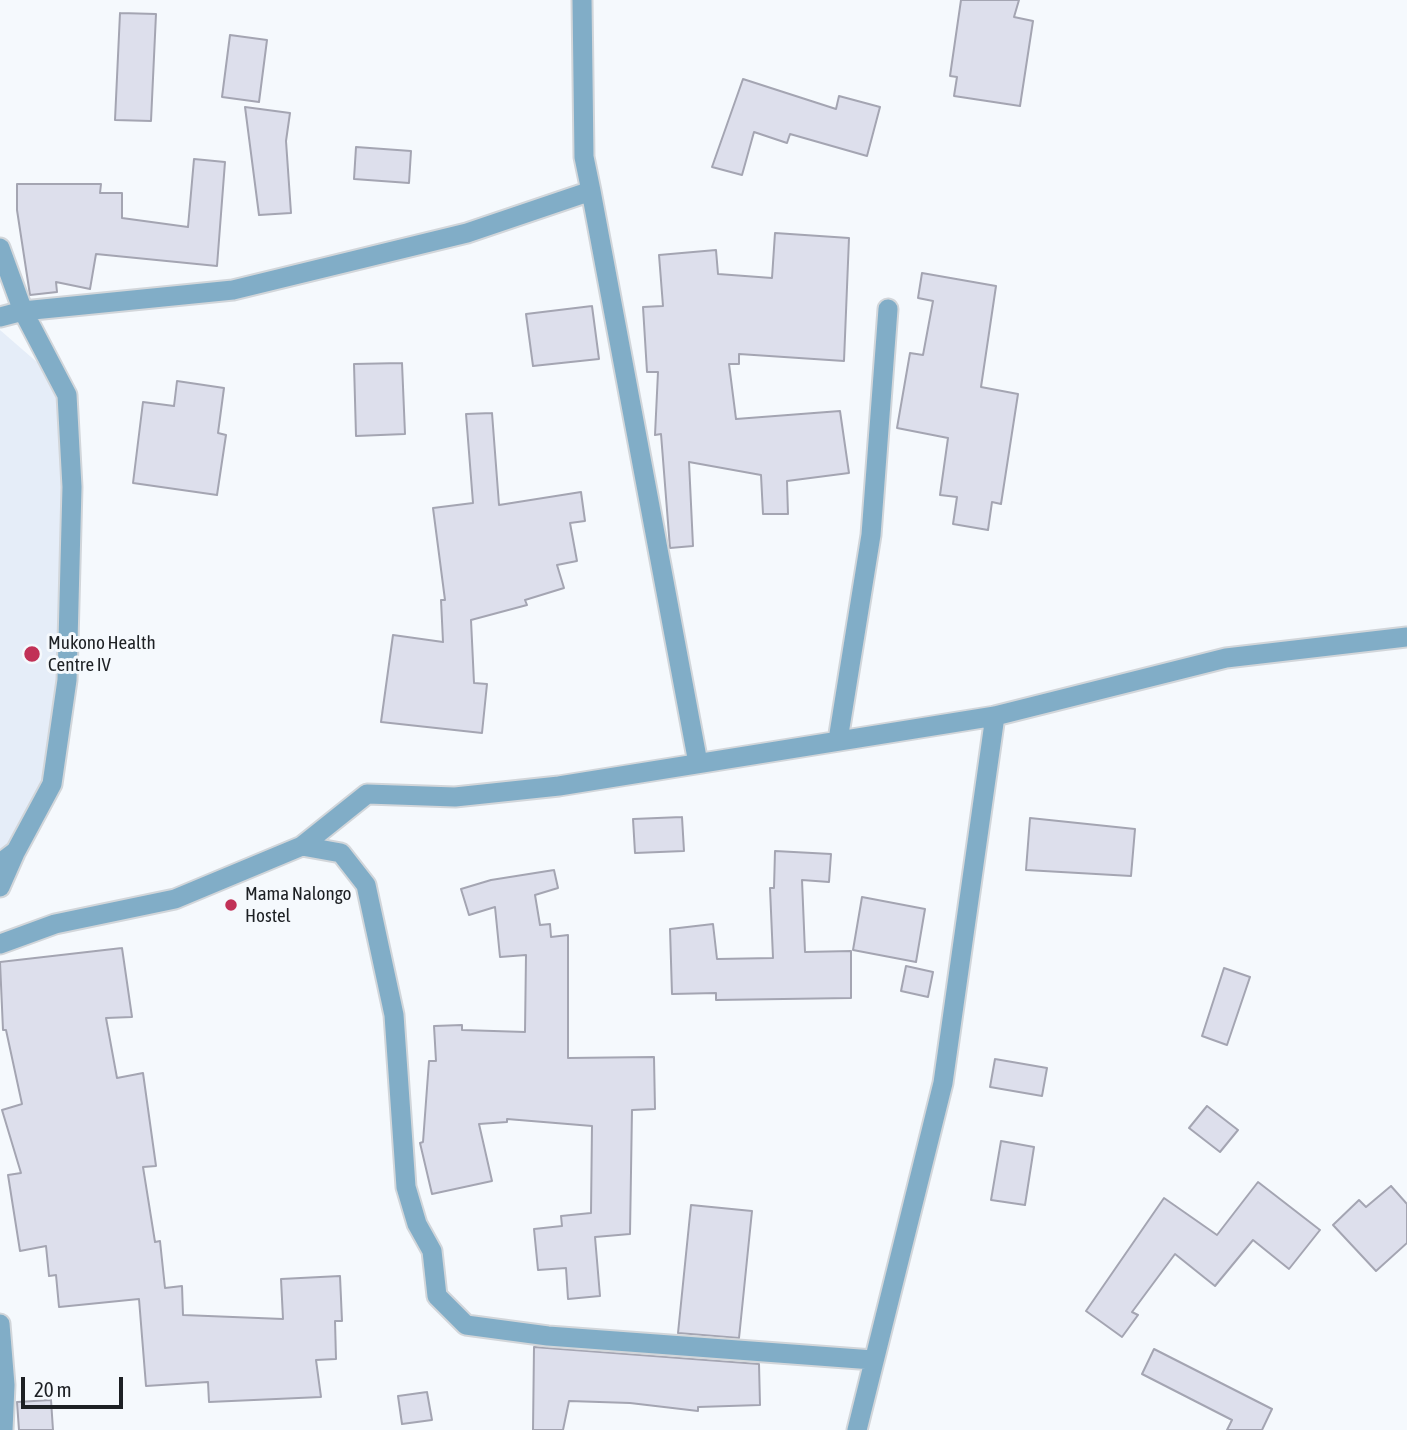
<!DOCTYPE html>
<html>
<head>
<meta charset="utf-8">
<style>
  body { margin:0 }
  #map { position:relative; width:1407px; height:1430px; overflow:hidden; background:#f5f9fd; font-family:"Asap Condensed",sans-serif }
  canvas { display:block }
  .scale { position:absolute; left:21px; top:1377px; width:102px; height:32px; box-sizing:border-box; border:4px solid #1d2024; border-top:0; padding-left:9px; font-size:21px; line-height:24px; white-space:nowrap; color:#1d2024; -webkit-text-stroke:5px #f5f9fd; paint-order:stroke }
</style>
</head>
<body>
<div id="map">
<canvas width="1407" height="1430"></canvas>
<div class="scale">20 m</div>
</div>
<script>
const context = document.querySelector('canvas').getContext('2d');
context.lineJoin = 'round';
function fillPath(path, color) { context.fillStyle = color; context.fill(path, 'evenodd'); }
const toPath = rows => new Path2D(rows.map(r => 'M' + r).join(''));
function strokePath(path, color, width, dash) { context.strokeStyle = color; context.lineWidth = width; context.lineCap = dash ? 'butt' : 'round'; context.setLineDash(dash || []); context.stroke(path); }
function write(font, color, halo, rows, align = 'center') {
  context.font = font + ' "Asap Condensed",sans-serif'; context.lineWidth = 6; context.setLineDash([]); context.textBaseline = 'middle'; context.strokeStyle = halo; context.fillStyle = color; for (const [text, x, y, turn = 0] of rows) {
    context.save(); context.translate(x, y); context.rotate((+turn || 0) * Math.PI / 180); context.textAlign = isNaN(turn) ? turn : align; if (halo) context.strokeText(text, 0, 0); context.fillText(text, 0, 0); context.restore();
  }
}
const built = toPath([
  [0,330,61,383,70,561,58,747,24,836,0,854]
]);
const building = toPath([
  [961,0,1019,0,1014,17,1033,21,1020,106,954,96,957,77,950,76,961,0],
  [120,13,156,14,151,121,115,120,120,13],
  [230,35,267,40,259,102,222,97,230,35],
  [743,79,836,109,839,96,880,107,867,156,790,134,787,143,754,132,742,175,712,167,743,79],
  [245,107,290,113,286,141,291,213,259,215,245,107],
  [356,147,411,151,409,183,354,179,356,147],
  [194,159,225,162,217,266,96,254,90,289,56,282,57,292,30,295,17,210,17,184,101,184,100,193,122,193,122,218,188,227,194,159],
  [775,233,849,238,844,361,739,354,739,364,729,364,736,419,840,411,849,473,787,481,788,514,763,514,761,475,689,462,693,546,670,548,661,434,655,435,658,372,647,372,643,307,663,306,659,255,716,250,718,274,772,278,775,233],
  [922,273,996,286,981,387,1018,394,1001,504,992,502,988,530,953,524,957,497,940,495,948,438,897,428,910,353,923,355,933,301,918,298,922,273],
  [592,306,599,359,533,366,526,314,592,306],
  [402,363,405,434,356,436,354,364,402,363],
  [177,381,224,388,218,433,226,435,217,495,133,483,143,402,174,406,177,381],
  [492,413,499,505,581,492,585,521,570,523,577,561,557,565,564,588,525,600,527,605,471,620,474,683,487,684,482,733,381,722,393,635,443,642,441,600,445,600,433,508,473,503,466,414,492,413],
  [682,817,684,851,635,853,633,819,682,817],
  [1030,818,1135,829,1131,876,1026,870,1030,818],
  [775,851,831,854,829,882,802,880,805,952,851,951,851,998,716,1000,716,993,672,994,670,929,713,924,717,959,773,958,770,888,774,888,775,851],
  [554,870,558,888,535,895,540,925,550,924,551,937,568,935,568,1058,654,1057,655,1109,632,1110,630,1234,595,1237,600,1296,568,1299,566,1268,538,1270,534,1229,562,1226,561,1216,591,1213,592,1126,507,1119,507,1122,479,1124,492,1181,432,1194,420,1143,423,1142,429,1061,436,1061,434,1026,462,1025,462,1030,525,1032,526,955,500,957,495,907,469,915,461,889,491,880,554,870],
  [862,897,925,909,916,962,853,950,862,897],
  [122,948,132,1017,106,1018,117,1078,143,1073,156,1166,143,1167,155,1242,160,1241,165,1288,182,1286,183,1315,283,1319,281,1279,340,1276,342,1321,335,1321,336,1359,316,1360,321,1397,209,1402,208,1382,146,1386,139,1299,59,1307,56,1275,49,1276,46,1246,20,1251,8,1175,21,1173,2,1110,22,1104,6,1030,3,1030,0,962,122,948],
  [906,966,933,972,928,997,901,991,906,966],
  [1224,968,1250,977,1227,1045,1202,1036,1224,968],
  [995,1059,1047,1068,1042,1096,990,1087,995,1059],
  [1207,1106,1238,1130,1220,1152,1189,1128,1207,1106],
  [1001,1141,1034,1147,1025,1205,991,1200,1001,1141],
  [1258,1182,1320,1230,1289,1269,1253,1240,1215,1286,1175,1254,1132,1312,1138,1315,1122,1337,1086,1311,1164,1198,1217,1235,1258,1182],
  [1391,1186,1407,1204,1407,1243,1376,1271,1333,1225,1359,1200,1366,1207,1391,1186],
  [691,1205,752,1211,739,1338,678,1333,691,1205],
  [534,1347,759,1364,760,1405,698,1407,698,1411,630,1403,569,1401,563,1430,533,1430,534,1347],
  [1154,1349,1272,1409,1262,1430,1227,1430,1232,1420,1142,1374,1154,1349],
  [427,1392,432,1420,402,1424,398,1396,427,1392],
  [51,1400,53,1430,19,1430,17,1402,51,1400]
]);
const minor = toPath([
  [591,191,698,763],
  [0,248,23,311,67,395,72,487,67,680,52,784,16,851,0,863],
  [0,317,23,311,233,290,467,233,591,191,584,157,582,0],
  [838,740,871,535,888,309],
  [302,846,367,794,455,797,559,786,995,716,1226,658,1407,637],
  [0,887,15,853],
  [0,944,55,924,175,899,302,846,341,853,366,885,394,1015,406,1187,417,1224,432,1251,437,1296,466,1325,548,1336,873,1360],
  [0,1324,5,1385,3,1430],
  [857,1430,943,1083,995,716]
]);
const markers = [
  [32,654,9,"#c13157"],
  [231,905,7,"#c13157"]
];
const poiNames = [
  ["Mukono Health",48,643],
  ["Centre IV",48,665],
  ["Mama Nalongo",245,894],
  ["Hostel",245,916]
];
fillPath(built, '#e5edf8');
fillPath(building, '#dddfec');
strokePath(building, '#a4a5b2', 2);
strokePath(minor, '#d2d6da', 23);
strokePath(minor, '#81adc7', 19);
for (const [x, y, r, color] of markers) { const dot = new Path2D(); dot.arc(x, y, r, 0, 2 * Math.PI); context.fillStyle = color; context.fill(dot); strokePath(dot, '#f5f9fd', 2.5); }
write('19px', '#1d2024', '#f5f9fd', poiNames, 'left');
</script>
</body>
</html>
